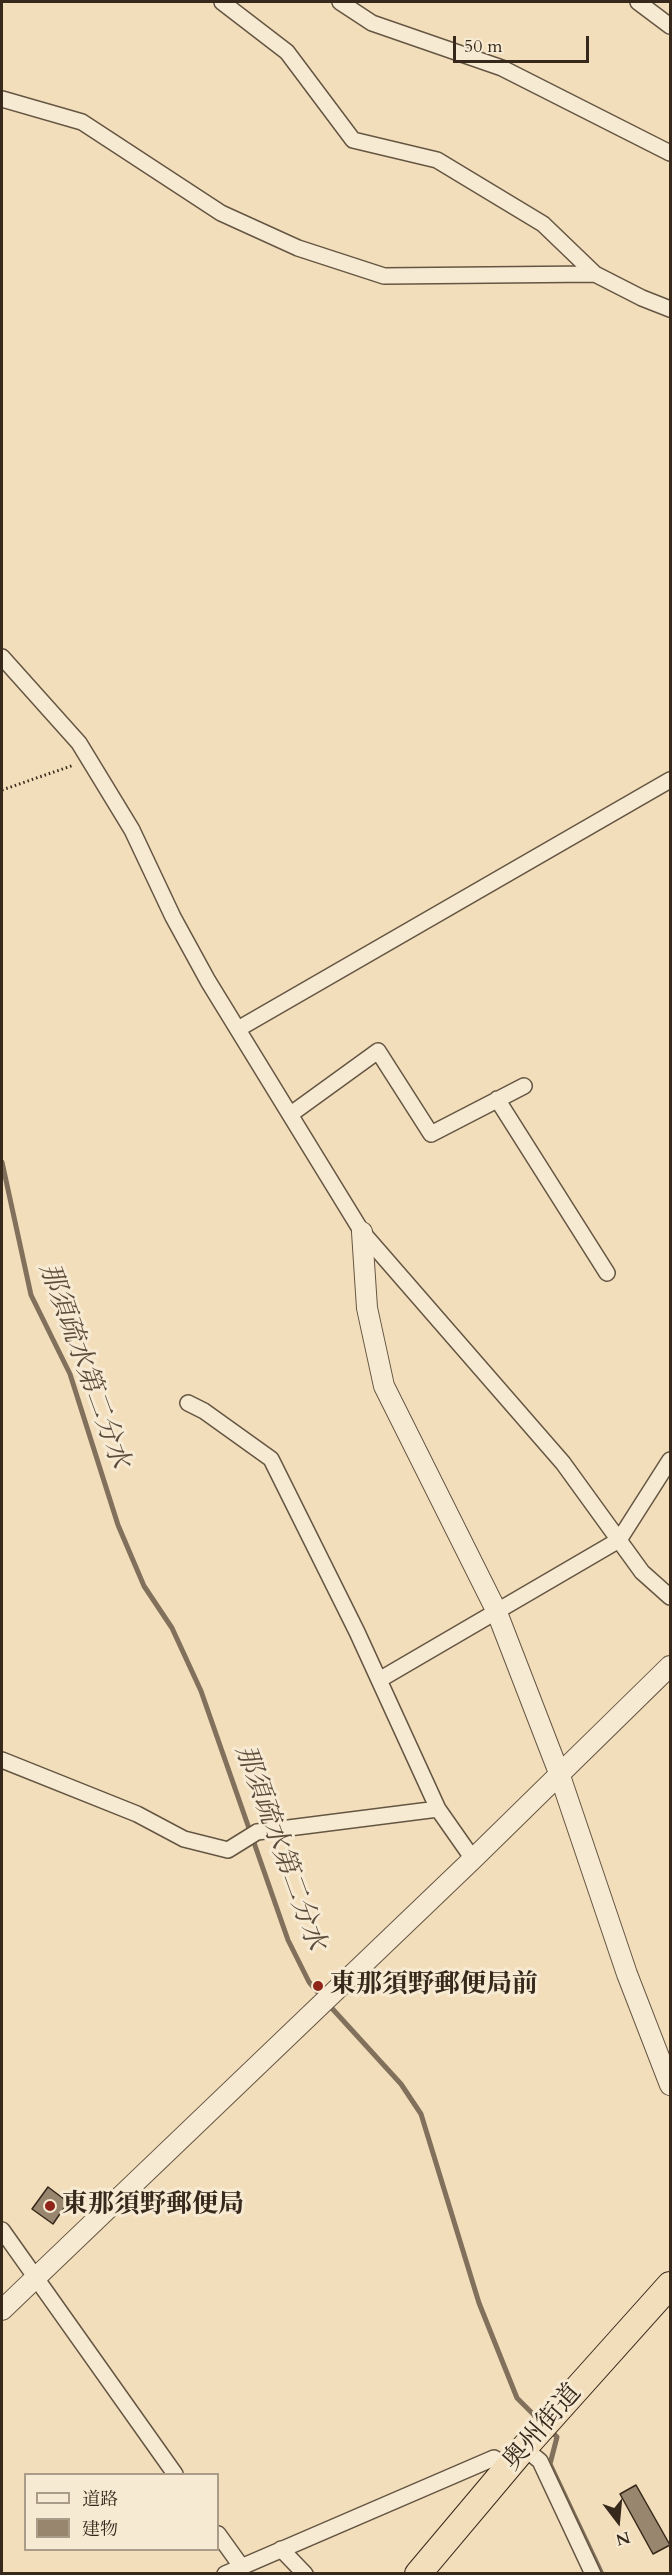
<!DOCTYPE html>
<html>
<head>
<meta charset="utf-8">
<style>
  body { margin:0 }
  #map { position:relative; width:672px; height:2575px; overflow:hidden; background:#f3debb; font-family:Cardo,"Noto Serif JP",serif }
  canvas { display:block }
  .frame { position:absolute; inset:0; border:3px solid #36281b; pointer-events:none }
  .legend { position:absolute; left:24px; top:2473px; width:195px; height:78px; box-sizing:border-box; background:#f7ead3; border:2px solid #aa9c89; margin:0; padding:8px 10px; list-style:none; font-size:18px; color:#36281b }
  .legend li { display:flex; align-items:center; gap:12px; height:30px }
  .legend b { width:30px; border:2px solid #aa9c89 }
  .north { position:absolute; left:588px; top:2491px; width:60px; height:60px; -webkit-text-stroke:4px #f7ead3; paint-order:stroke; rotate:164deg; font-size:16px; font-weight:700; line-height:24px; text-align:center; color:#36281b }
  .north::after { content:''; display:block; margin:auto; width:21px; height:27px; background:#36281b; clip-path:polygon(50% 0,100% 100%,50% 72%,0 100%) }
  .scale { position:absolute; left:453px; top:36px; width:136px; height:27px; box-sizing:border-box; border:3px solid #36281b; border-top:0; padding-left:8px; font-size:18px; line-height:21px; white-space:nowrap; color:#36281b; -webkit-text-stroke:4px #f7ead3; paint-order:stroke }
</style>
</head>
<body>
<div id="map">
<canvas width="672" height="2575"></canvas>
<div class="frame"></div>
<ul class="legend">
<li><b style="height:8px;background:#f7ead3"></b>道路</li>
<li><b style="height:16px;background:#98876e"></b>建物</li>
</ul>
<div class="north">N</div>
<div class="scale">50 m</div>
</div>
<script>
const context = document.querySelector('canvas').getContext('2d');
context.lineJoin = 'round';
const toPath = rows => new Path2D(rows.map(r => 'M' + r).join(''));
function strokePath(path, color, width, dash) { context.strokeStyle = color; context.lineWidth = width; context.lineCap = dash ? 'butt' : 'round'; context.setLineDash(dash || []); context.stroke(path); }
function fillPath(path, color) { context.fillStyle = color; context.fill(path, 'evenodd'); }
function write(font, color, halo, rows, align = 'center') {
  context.font = font + ' Cardo,"Noto Serif JP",serif'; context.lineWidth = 6; context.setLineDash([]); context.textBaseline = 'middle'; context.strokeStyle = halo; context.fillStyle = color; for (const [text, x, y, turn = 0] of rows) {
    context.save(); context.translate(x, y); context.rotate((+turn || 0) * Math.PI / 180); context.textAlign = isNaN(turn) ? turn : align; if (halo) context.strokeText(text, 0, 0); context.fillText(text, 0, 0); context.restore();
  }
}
const stream = toPath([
  [2,1162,31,1295,70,1374,118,1525,144,1586,172,1628,201,1691,288,1940,309,1982,322,1997],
  [328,2004,401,2084,421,2114,479,2303,517,2398,540,2421],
  [549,2429,557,2437,550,2464,602,2574]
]);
const building = toPath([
  [48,2187,68,2202,53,2224,32,2209,48,2187],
  [636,2485,670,2545,653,2554,620,2494,636,2485]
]);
const path = toPath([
  [2,790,74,765]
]);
const minor = toPath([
  [222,2,287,52,353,140,437,160,543,224,595,274],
  [340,2,372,23,502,68,670,153],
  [638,2,670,26],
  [2,99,82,122,221,213,298,248,384,276,595,274,642,298,670,309],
  [2,657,79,743,132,830,173,917,208,981,362,1232,563,1463,642,1572,670,1597],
  [238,1029,670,780],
  [497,1099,607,1273],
  [291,1114,378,1051,431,1134,524,1086],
  [188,1403,204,1411,271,1459,357,1632,438,1809],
  [379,1680,619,1540,670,1460],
  [2,1760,137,1814,184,1839,228,1850,257,1832,438,1809,473,1859],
  [2,2230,175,2474],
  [524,2448,540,2461,593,2574],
  [218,2534,241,2566],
  [281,2549,305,2574],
  [225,2574,494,2458,508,2467]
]);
const tertiary = toPath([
  [362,1232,367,1308,384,1386,496,1610,559,1773,627,1974,670,2085],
  [2,2310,473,1859,670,1666]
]);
const trunk = toPath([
  [418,2574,524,2448,670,2285]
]);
const markers = [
  [318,1986,6,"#8f2418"],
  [50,2206,6,"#8f2418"]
];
const poiNames = [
  ["東那須野郵便局前",330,1986],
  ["東那須野郵便局",62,2206]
];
const streetNames = [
  ["奥州街道",543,2428,-49]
];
const waterNames = [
  ["那須疏水第二分水",83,1366,70],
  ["那須疏水第二分水",279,1848,70]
];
strokePath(stream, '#81705b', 5);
fillPath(building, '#98876e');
strokePath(building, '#36281b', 1.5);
strokePath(minor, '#655643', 18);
strokePath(tertiary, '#655643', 22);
strokePath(trunk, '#36281b', 28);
strokePath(path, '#36281b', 3, [1.5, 3]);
strokePath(minor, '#f7ead3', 15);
strokePath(tertiary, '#f7ead3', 20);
strokePath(trunk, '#f3debb', 26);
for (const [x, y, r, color] of markers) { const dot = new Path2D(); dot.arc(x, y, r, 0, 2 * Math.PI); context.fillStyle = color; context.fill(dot); strokePath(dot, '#f7ead3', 2); }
write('bold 26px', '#36281b', '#f7ead3', poiNames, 'left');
write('26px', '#36281b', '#f7ead3', streetNames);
write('italic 27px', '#5c4c3b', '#f7ead3', waterNames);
</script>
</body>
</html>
